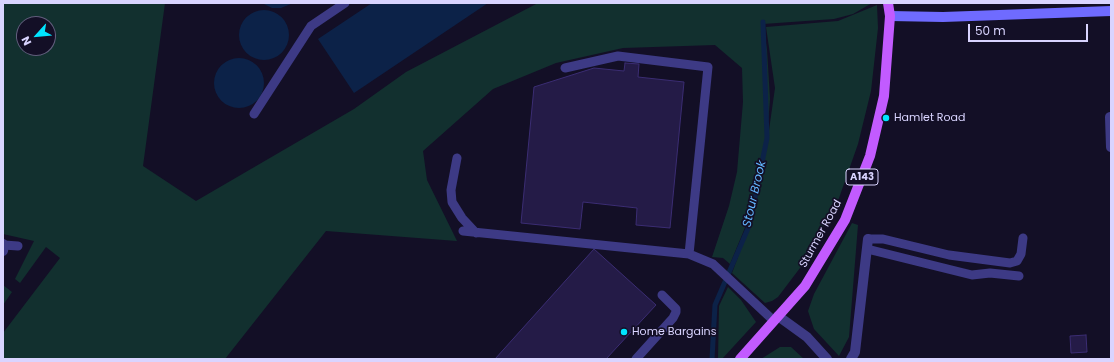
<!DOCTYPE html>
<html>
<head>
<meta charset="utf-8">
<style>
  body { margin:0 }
  #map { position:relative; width:1114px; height:362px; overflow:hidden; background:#130f26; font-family:Poppins,sans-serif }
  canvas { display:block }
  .frame { position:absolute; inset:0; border:4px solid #d9d4ff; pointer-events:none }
  .north { position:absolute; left:16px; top:16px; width:40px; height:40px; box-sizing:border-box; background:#130f26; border:1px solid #625e7d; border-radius:50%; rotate:243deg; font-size:11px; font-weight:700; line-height:16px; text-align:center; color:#d9d4ff }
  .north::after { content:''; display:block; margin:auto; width:14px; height:18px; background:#00e5ff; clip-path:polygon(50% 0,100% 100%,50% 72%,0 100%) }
  .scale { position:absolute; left:968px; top:24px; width:120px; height:18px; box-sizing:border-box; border:2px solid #d9d4ff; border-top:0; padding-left:5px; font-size:12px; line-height:14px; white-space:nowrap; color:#d9d4ff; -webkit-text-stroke:3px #130f26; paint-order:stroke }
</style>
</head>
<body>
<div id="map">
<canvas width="1114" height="362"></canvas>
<div class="frame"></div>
<div class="north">N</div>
<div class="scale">50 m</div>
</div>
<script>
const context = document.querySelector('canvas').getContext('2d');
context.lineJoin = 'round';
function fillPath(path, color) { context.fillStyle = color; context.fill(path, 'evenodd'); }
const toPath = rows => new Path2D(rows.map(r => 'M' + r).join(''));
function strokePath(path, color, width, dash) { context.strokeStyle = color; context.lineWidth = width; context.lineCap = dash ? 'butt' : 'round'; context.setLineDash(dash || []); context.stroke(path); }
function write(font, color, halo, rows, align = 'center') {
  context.font = font + ' Poppins,sans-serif'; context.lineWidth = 3.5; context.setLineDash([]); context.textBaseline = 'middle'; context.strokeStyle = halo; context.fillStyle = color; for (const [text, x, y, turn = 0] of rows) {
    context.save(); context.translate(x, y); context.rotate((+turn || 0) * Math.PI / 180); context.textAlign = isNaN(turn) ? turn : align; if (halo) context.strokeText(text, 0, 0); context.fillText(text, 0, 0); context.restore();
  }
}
const green = toPath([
  [3,3,165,3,143,166,196,201,354,109,406,72,538,3,872,3,853,14,834,19,763,24,767,49,770,99,766,151,775,88,766,27,838,21,877,5,878,28,871,91,858,144,839,198,803,264,778,297,772,301,765,303,732,273,752,219,758,196,730,264,723,258,712,257,729,206,737,172,743,102,742,68,715,45,623,48,556,63,493,89,423,151,427,180,457,241,326,231,225,359,3,359,3,333,60,258,46,247,20,283,15,279,34,241,3,234],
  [24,24,48,24,48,48,24,48],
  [852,223,858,225,849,337,839,356,814,329,808,311,814,294],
  [3,285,12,292,3,305],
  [728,287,741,300,756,322,722,359,718,359,719,306],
  [780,347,791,347,804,359,761,359]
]);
const water = toPath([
  [262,3,293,3,281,8,272,8],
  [372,3,488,3,354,93,318,39],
  '239 35a25 25 0 1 1 50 0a25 25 0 1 1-50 0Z',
  '214 83a25 25 0 1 1 50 0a25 25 0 1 1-50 0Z'
]);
const stream = toPath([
  [712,359,715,305,749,226,767,138,763,22]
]);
const building = toPath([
  [625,63,639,64,638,77,684,82,670,228,636,225,637,208,583,202,580,229,521,223,534,87,594,68,624,71,625,63],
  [594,249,656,305,606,359,495,359,594,249],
  [1086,335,1087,352,1071,353,1070,336,1086,335]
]);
const service = toPath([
  [565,68,618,56,708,67,689,254],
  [254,114,311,26,345,3],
  [457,158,451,190,452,202,462,218,476,233],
  [463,231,689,254,713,264,774,321],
  [868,239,883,239,949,255,1010,263,1017,261,1021,254,1023,238],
  [4,245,18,246],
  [867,249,972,275,990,273,1019,276],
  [636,359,673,318,676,312,676,309,662,295]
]);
const minor = toPath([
  [1110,117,1111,147],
  [3,244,4,245,3,251],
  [851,359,855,352,868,239]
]);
const tertiary = toPath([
  [778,316,807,337,827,359]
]);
const secondary = toPath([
  [890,16,943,17,1111,11]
]);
const primary = toPath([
  [740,359,805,286,845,220,870,156,884,96,890,16,888,3]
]);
const markers = [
  [886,118,4,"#00e5ff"],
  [624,332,4,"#00e5ff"]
];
const shields = [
  [862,177,32]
];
const shieldNames = [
  ["A143",862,177]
];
const poiNames = [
  ["Hamlet Road",894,118],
  ["Home Bargains",632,332]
];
const streetNames = [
  ["Sturmer Road",821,234,-61]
];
const waterNames = [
  ["Stour Brook",755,194,-77]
];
fillPath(green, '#12302f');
fillPath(water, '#0c2248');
strokePath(stream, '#0c2248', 5);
fillPath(building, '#241b47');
strokePath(building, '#3b2d73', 1);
strokePath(service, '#3d3a85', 9);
strokePath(minor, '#3d3a85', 10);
strokePath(tertiary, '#3d3a85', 10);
strokePath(secondary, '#6f6bff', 10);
strokePath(primary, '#c25bff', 10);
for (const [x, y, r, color] of markers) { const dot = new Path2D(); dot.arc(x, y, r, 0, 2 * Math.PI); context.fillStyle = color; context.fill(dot); strokePath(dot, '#130f26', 1.5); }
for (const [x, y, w] of shields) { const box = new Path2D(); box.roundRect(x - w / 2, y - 8, w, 16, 3); context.fillStyle = '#130f26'; context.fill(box); strokePath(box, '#d9d4ff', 1); }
write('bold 10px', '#d9d4ff', null, shieldNames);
write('11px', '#d9d4ff', '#130f26', poiNames, 'left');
write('11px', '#d9d4ff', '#130f26', streetNames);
write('italic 12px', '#62b6ff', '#130f26', waterNames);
</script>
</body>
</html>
